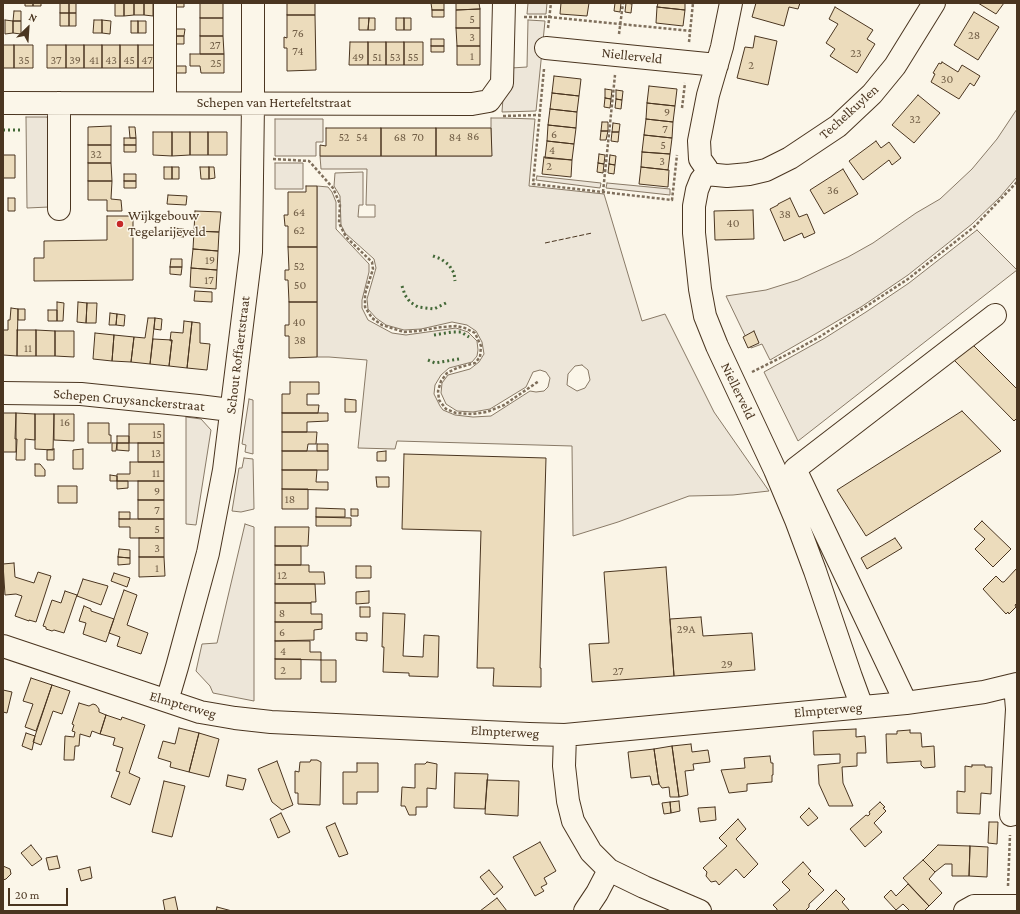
<!DOCTYPE html>
<html>
<head>
<meta charset="utf-8">
<style>
  body { margin:0 }
  #map { position:relative; width:1020px; height:914px; overflow:hidden; background:#fbf6e9; font-family:"Crimson Pro",serif }
  canvas { display:block }
  .frame { position:absolute; inset:0; border:4px solid #4a3520; pointer-events:none }
  .north { position:absolute; left:8px; top:8px; width:40px; height:40px; -webkit-text-stroke:3px #fbf6e9; paint-order:stroke; rotate:25deg; font-size:11px; font-weight:700; line-height:16px; text-align:center; color:#4a3520 }
  .north::after { content:''; display:block; margin:auto; width:14px; height:18px; background:#4a3520; clip-path:polygon(50% 0,100% 100%,50% 72%,0 100%) }
  .scale { position:absolute; left:8px; top:888px; width:60px; height:18px; box-sizing:border-box; border:2px solid #4a3520; border-top:0; padding-left:5px; font-size:12px; line-height:14px; white-space:nowrap; color:#4a3520; -webkit-text-stroke:3px #fbf6e9; paint-order:stroke }
</style>
</head>
<body>
<div id="map">
<canvas width="1020" height="914"></canvas>
<div class="frame"></div>
<div class="north">N</div>
<div class="scale">20 m</div>
</div>
<script>
const context = document.querySelector('canvas').getContext('2d');
context.lineJoin = 'round';
function fillPath(path, color) { context.fillStyle = color; context.fill(path, 'evenodd'); }
const toPath = rows => new Path2D(rows.map(r => 'M' + r).join(''));
function strokePath(path, color, width, dash) { context.strokeStyle = color; context.lineWidth = width; context.lineCap = dash ? 'butt' : 'round'; context.setLineDash(dash || []); context.stroke(path); }
function write(font, color, halo, rows, align = 'center') {
  context.font = font + ' "Crimson Pro",serif'; context.lineWidth = 3; context.setLineDash([]); context.textBaseline = 'middle'; context.strokeStyle = halo; context.fillStyle = color; for (const [text, x, y, turn = 0] of rows) {
    context.save(); context.translate(x, y); context.rotate((+turn || 0) * Math.PI / 180); context.textAlign = isNaN(turn) ? turn : align; if (halo) context.strokeText(text, 0, 0); context.fillText(text, 0, 0); context.restore();
  }
}
const green = toPath([
  [528,3,547,3,546,14,527,14,528,3],
  [528,20,545,21,536,111,502,112,503,98,511,68,527,67,528,20],
  [1017,109,1017,177,1000,197,972,224,908,275,861,307,817,333,770,360,762,344,751,348,726,296,766,290,798,280,848,257,873,243,916,213,940,199,972,169,997,139,1017,109],
  [26,117,47,117,49,123,49,207,27,208,26,117],
  [491,118,504,118,535,119,529,186,604,194,642,321,665,314,714,412,769,491,733,495,689,496,618,522,573,536,572,446,397,441,395,449,358,448,367,360,329,357,317,357,317,186,328,187,332,192,336,202,336,229,369,264,369,272,362,300,362,308,368,320,392,333,406,335,456,328,468,332,477,341,478,350,477,356,472,362,449,368,441,375,435,385,434,394,440,406,443,410,455,415,473,417,491,416,530,391,536,392,544,391,548,387,550,378,546,372,540,370,533,372,526,387,490,409,473,412,457,411,446,404,441,393,442,383,448,375,470,369,479,362,484,354,482,342,476,331,467,325,452,322,421,329,404,330,386,325,376,318,368,309,367,299,376,268,374,259,345,233,341,225,340,196,334,186,335,173,363,172,363,205,359,205,358,217,375,217,375,205,366,205,367,169,321,169,320,156,491,156,491,118],
  [582,365,588,370,590,380,585,388,577,391,567,385,568,374,575,366,582,365],
  [275,119,323,119,323,142,316,142,316,156,275,156,275,119],
  [275,163,303,163,303,189,275,189,275,163],
  [537,176,601,183,600,188,536,180,537,176],
  [607,183,670,189,670,195,606,188,607,183],
  [977,230,1017,270,798,441,764,372,825,338,866,312,909,283,977,230],
  [249,399,253,400,253,454,245,452,246,445,242,444,249,399],
  [186,417,201,419,211,430,196,525,186,524,186,417],
  [244,458,253,459,254,509,241,512,232,511,239,468,242,468,244,458],
  [245,524,254,527,254,701,213,693,210,686,196,671,202,644,217,643,245,524]
]);
const building = toPath([
  [25,3,33,3,33,6,25,6,25,3],
  [33,3,41,3,41,6,33,6,33,3],
  [60,3,69,3,69,13,60,13,60,3],
  [69,3,76,3,76,13,69,13,69,3],
  [115,3,124,3,124,16,115,16,115,3],
  [124,3,134,3,134,15,124,16,124,3],
  [134,3,144,3,144,15,134,15,134,3],
  [144,3,153,3,153,16,144,15,144,3],
  [173,3,184,3,184,7,173,7,173,3],
  [200,3,223,3,223,18,200,18,200,3],
  [287,3,315,3,315,15,287,15,287,3],
  [431,3,444,3,444,10,432,10,431,3],
  [456,3,479,3,480,9,456,10,456,3],
  [561,3,589,3,587,16,560,14,561,3],
  [615,3,621,3,620,12,614,11,615,3],
  [626,3,632,4,631,13,625,12,626,3],
  [658,3,685,3,685,10,657,7,658,3],
  [756,3,800,3,798,9,789,7,784,26,752,17,756,3],
  [978,3,1004,3,996,14,978,3],
  [657,7,685,10,683,26,656,23,657,7],
  [835,7,873,30,867,39,875,44,857,73,830,56,835,49,826,43,838,24,829,19,835,7],
  [480,9,480,28,456,28,456,10,480,9],
  [432,10,444,10,444,17,432,17,432,10],
  [14,11,21,11,21,21,13,21,14,11],
  [974,12,999,27,978,60,954,45,974,12],
  [60,13,69,13,69,26,60,26,60,13],
  [69,13,76,13,76,26,69,26,69,13],
  [287,15,315,15,316,70,287,71,287,48,284,48,284,37,287,38,287,15],
  [200,18,223,18,223,36,200,36,200,18],
  [359,18,369,18,368,30,359,30,359,18],
  [369,18,375,18,375,30,368,30,369,18],
  [396,18,404,18,404,30,396,30,396,18],
  [404,18,411,18,411,30,404,30,404,18],
  [5,20,13,21,13,33,5,34,5,20],
  [94,20,102,20,102,33,93,33,94,20],
  [102,20,111,21,110,34,102,33,102,20],
  [13,21,21,21,21,34,13,33,13,21],
  [131,21,138,21,138,33,131,33,131,21],
  [138,21,146,21,146,33,138,33,138,21],
  [456,28,480,28,480,46,457,46,456,28],
  [173,29,185,29,184,36,173,36,173,29],
  [173,36,184,36,184,44,173,44,173,36],
  [200,36,223,36,224,54,200,54,200,36],
  [755,36,777,41,768,85,737,78,745,47,753,48,755,36],
  [431,39,444,39,444,46,431,46,431,39],
  [350,42,368,42,368,65,349,65,350,42],
  [368,42,386,42,386,65,368,65,368,42],
  [386,42,404,42,404,65,386,65,386,42],
  [404,42,423,42,423,65,404,65,404,42],
  [3,45,14,45,14,68,3,68,3,45],
  [14,45,33,45,33,68,14,68,14,45],
  [47,45,66,45,66,68,47,68,47,45],
  [66,45,84,45,84,68,66,68,66,45],
  [84,45,102,45,102,68,84,68,84,45],
  [102,45,120,45,120,68,102,68,102,45],
  [120,45,138,45,138,68,120,68,120,45],
  [138,45,157,45,157,68,138,68,138,45],
  [431,46,444,46,444,52,431,52,431,46],
  [457,46,480,46,480,65,457,65,457,46],
  [190,54,224,54,224,73,201,73,200,66,190,66,190,54],
  [942,62,958,72,962,65,980,76,974,86,970,83,959,99,931,82,935,74,933,73,939,63,941,64,942,62],
  [173,66,186,66,186,73,173,73,173,66],
  [554,76,581,79,579,96,552,93,554,76],
  [649,86,677,89,675,106,647,103,649,86],
  [605,89,612,90,611,99,605,98,605,89],
  [616,90,623,91,622,100,616,99,616,90],
  [552,93,579,96,577,112,550,109,552,93],
  [918,95,940,113,914,143,892,125,918,95],
  [605,98,611,99,610,108,604,107,605,98],
  [616,99,622,100,621,109,615,108,616,99],
  [647,103,675,106,673,122,646,119,647,103],
  [550,109,577,112,576,128,548,125,550,109],
  [646,119,673,122,672,138,644,135,646,119],
  [602,122,608,122,608,131,601,131,602,122],
  [613,123,620,124,619,132,612,132,613,123],
  [548,125,576,128,574,144,547,141,548,125],
  [111,126,111,145,88,145,88,127,111,126],
  [129,127,135,127,136,138,130,138,129,127],
  [326,128,381,128,381,156,320,156,320,145,326,146,326,128],
  [381,128,436,128,436,156,381,156,381,128],
  [436,128,491,128,492,156,436,156,436,128],
  [601,131,608,131,606,140,600,140,601,131],
  [153,132,172,132,172,156,153,155,153,132],
  [172,132,190,132,190,155,172,156,172,132],
  [190,132,208,132,208,155,190,155,190,132],
  [208,132,227,132,227,155,208,155,208,132],
  [612,132,619,132,618,142,611,141,612,132],
  [644,135,672,138,670,154,642,152,644,135],
  [124,138,136,138,136,145,124,145,124,138],
  [547,141,574,144,572,160,545,158,547,141],
  [876,141,881,148,889,142,901,158,892,165,889,160,863,180,849,161,876,141],
  [88,145,111,145,111,163,88,163,88,145],
  [124,145,136,145,136,152,124,152,124,145],
  [642,152,670,154,668,170,641,167,642,152],
  [599,154,605,155,604,164,598,163,599,154],
  [3,155,15,155,15,178,3,178,3,155],
  [610,155,616,156,615,165,609,164,610,155],
  [544,157,572,160,571,177,542,174,544,157],
  [88,163,111,163,112,181,88,181,88,163],
  [598,163,604,164,603,173,597,172,598,163],
  [609,164,615,165,614,174,608,173,609,164],
  [164,167,172,167,172,179,164,179,164,167],
  [172,167,179,167,179,179,172,179,172,167],
  [200,167,209,167,209,179,201,179,200,167],
  [209,167,214,167,215,178,209,179,209,167],
  [641,167,669,170,668,187,639,184,641,167],
  [843,169,858,194,824,214,810,190,843,169],
  [124,174,136,174,136,181,124,181,124,174],
  [88,181,112,181,111,199,121,200,122,211,107,211,107,200,88,200,88,181],
  [124,181,136,181,136,188,124,188,124,181],
  [306,186,317,186,317,247,288,247,288,226,285,226,284,215,288,215,288,192,306,192,306,186],
  [168,195,187,196,186,205,167,204,168,195],
  [8,198,15,198,15,211,8,211,8,198],
  [790,198,799,217,807,214,815,233,804,238,802,233,784,241,770,209,778,205,778,204,790,198],
  [753,210,754,239,715,240,714,211,753,210],
  [195,211,221,212,219,232,194,231,195,211],
  [107,216,133,216,133,280,34,281,34,258,44,258,44,241,107,240,107,216],
  [173,228,184,229,184,237,172,236,173,228],
  [194,231,219,232,218,251,193,249,194,231],
  [288,247,317,247,317,302,289,302,288,280,285,280,285,270,289,270,288,247],
  [193,249,218,251,217,270,191,268,193,249],
  [171,259,182,259,182,267,170,267,171,259],
  [170,267,182,267,181,275,170,274,170,267],
  [191,268,217,270,216,289,190,287,191,268],
  [195,291,212,292,212,302,194,301,195,291],
  [57,302,64,303,63,321,57,321,57,302],
  [78,302,87,303,86,323,77,322,78,302],
  [289,302,317,302,317,357,289,358,289,336,285,336,285,325,289,325,289,302],
  [87,303,97,303,96,323,86,323,87,303],
  [11,308,18,309,17,356,3,355,3,330,8,330,8,320,10,320,11,308],
  [18,309,25,309,25,320,18,320,18,309],
  [48,310,57,310,57,321,48,321,48,310],
  [110,313,117,314,116,325,109,325,110,313],
  [117,314,125,315,124,326,116,325,117,314],
  [148,318,155,318,150,364,131,362,134,337,145,338,148,318],
  [155,318,162,319,161,330,154,329,155,318],
  [184,321,192,322,187,368,169,366,172,340,170,341,171,332,183,333,184,321],
  [192,322,200,323,200,343,210,344,207,370,187,368,192,322],
  [17,330,36,330,36,356,17,356,17,330],
  [36,330,55,331,55,356,36,356,36,330],
  [55,331,74,331,74,357,55,356,55,331],
  [754,331,759,343,748,348,743,337,754,331],
  [95,333,114,335,112,361,93,359,95,333],
  [114,335,134,337,131,362,112,361,114,335],
  [153,339,172,340,169,366,150,364,153,339],
  [971,343,1017,389,1017,418,1014,421,954,360,971,343],
  [290,382,319,382,319,394,307,394,307,405,319,405,318,413,282,413,282,394,290,394,290,382],
  [345,399,356,400,356,412,345,412,345,399],
  [962,411,1001,451,866,536,837,490,962,411],
  [3,413,16,413,16,452,3,452,3,413],
  [16,413,35,414,35,440,25,439,25,460,16,460,17,439,15,439,16,413],
  [282,413,328,413,328,421,307,422,307,432,282,432,282,413],
  [35,414,54,414,53,450,35,449,35,414],
  [54,414,74,414,74,441,54,440,54,414],
  [88,423,109,423,109,435,111,435,111,443,88,443,88,423],
  [129,424,164,424,164,443,129,443,129,424],
  [282,432,317,432,316,444,308,444,307,451,282,451,282,432],
  [117,436,129,436,129,443,117,443,117,436],
  [112,443,117,443,116,451,112,451,112,443],
  [117,443,129,443,129,451,117,450,117,443],
  [138,443,164,443,164,462,138,462,138,443],
  [317,444,328,444,328,451,317,451,317,444],
  [54,449,54,460,47,460,47,450,54,449],
  [83,449,83,469,73,469,73,450,83,449],
  [282,451,328,451,328,470,282,470,282,451],
  [386,451,386,461,377,461,377,452,386,451],
  [404,454,546,458,540,668,541,668,541,687,493,686,494,668,477,668,481,531,402,529,404,454],
  [130,462,164,462,164,481,117,481,117,474,130,474,130,462],
  [35,464,40,464,45,470,45,476,35,476,35,464],
  [282,470,317,470,316,482,328,482,328,490,282,489,282,470],
  [110,475,117,476,117,481,110,481,110,475],
  [376,477,389,477,389,487,377,487,376,477],
  [117,481,128,481,128,488,117,489,117,481],
  [138,481,164,481,164,500,138,500,138,481],
  [58,486,77,486,77,503,58,503,58,486],
  [282,489,308,489,308,509,282,509,282,489],
  [138,500,164,500,164,519,138,519,138,500],
  [316,508,345,509,345,517,316,517,316,508],
  [351,509,358,509,358,516,351,516,351,509],
  [119,512,130,512,130,519,119,519,119,512],
  [316,517,351,518,351,526,316,526,316,517],
  [119,519,164,519,164,538,130,538,130,527,119,527,119,519],
  [982,521,1011,549,993,567,975,549,985,539,974,529,982,521],
  [275,527,309,527,308,546,275,546,275,527],
  [139,538,164,538,164,557,139,557,139,538],
  [895,538,902,548,867,569,861,558,895,538],
  [275,546,301,546,301,565,275,565,275,546],
  [119,549,130,550,130,558,118,557,119,549],
  [118,557,130,558,130,564,118,565,118,557],
  [139,557,164,557,165,576,139,577,139,557],
  [14,563,15,577,34,583,38,572,51,576,36,622,29,620,29,621,15,616,22,596,16,594,5,595,3,564,14,563],
  [275,565,309,565,309,572,324,572,325,584,275,584,275,565],
  [356,566,371,566,371,578,356,578,356,566],
  [666,567,674,676,592,682,589,644,609,643,604,572,666,567],
  [1017,568,1017,603,1015,605,1016,607,1009,614,1008,612,1006,614,983,589,996,576,1002,582,1004,582,1017,568],
  [114,573,130,578,127,587,111,581,114,573],
  [83,579,108,586,101,605,77,596,83,579],
  [275,584,315,584,316,602,311,602,311,603,275,603,275,584],
  [124,590,137,595,127,625,148,633,141,654,117,646,120,637,109,633,124,590],
  [65,591,77,595,64,633,54,630,52,631,46,629,46,627,43,626,52,600,61,603,65,591],
  [369,591,369,603,356,604,356,592,369,591],
  [275,603,311,603,311,614,322,614,322,622,275,622,275,603],
  [84,606,91,609,91,611,114,619,106,642,83,634,86,623,79,621,84,606],
  [360,607,370,607,370,617,360,617,360,607],
  [383,613,405,614,403,656,423,657,424,635,439,636,438,677,409,676,409,673,383,672,384,647,382,647,383,613],
  [701,617,703,636,752,633,755,670,674,676,670,619,701,617],
  [275,622,322,622,322,629,314,630,314,640,275,641,275,622],
  [356,633,367,633,367,641,356,640,356,633],
  [275,641,310,641,310,652,321,652,321,660,275,659,275,641],
  [275,659,301,659,301,679,275,679,275,659],
  [321,660,336,660,336,682,321,682,321,660],
  [31,678,52,685,36,731,25,727,33,704,23,701,31,678],
  [52,685,70,691,62,714,53,711,41,745,33,742,52,685],
  [3,690,12,692,7,713,3,712,3,690],
  [79,703,89,706,93,704,96,705,99,709,99,712,106,715,100,734,92,731,90,737,80,734,79,746,75,746,74,760,64,760,65,736,74,737,75,732,72,731,74,725,72,724,79,703],
  [106,715,121,720,122,717,145,725,129,773,140,778,130,805,111,797,120,772,116,771,123,748,113,745,115,738,100,734,106,715],
  [179,728,199,733,189,772,170,767,171,762,158,758,163,741,175,744,179,728],
  [856,729,856,737,865,736,866,753,857,753,857,766,842,767,843,783,853,806,829,806,819,784,818,765,840,763,840,754,814,755,813,731,856,729],
  [910,730,910,733,921,733,922,747,934,746,935,767,924,768,921,765,921,761,887,763,886,734,897,734,897,731,910,730],
  [26,733,35,736,32,750,22,746,26,733],
  [199,733,219,739,209,777,189,772,199,733],
  [691,744,692,752,708,750,710,762,693,764,694,770,685,771,688,795,679,797,672,746,691,744],
  [672,746,679,797,670,797,669,787,662,788,659,784,654,749,672,746],
  [654,749,659,784,652,785,650,776,631,778,628,752,654,749],
  [770,756,771,763,773,763,773,775,772,775,772,782,747,784,747,791,729,793,721,770,745,768,744,758,770,756],
  [311,760,317,760,321,762,320,805,298,804,298,793,295,793,295,771,299,772,300,762,310,762,311,760],
  [277,761,293,805,282,810,272,802,258,769,277,761],
  [427,762,437,764,436,789,427,788,427,807,416,807,416,815,409,815,405,806,401,806,402,787,415,788,415,764,425,764,427,762],
  [357,763,378,763,378,792,357,792,357,804,343,804,343,772,357,772,357,763],
  [972,765,985,765,985,767,992,767,991,794,981,793,980,814,957,813,957,791,965,792,965,766,972,767,972,765],
  [455,773,488,774,485,809,454,808,455,773],
  [228,775,246,779,243,790,226,786,228,775],
  [487,780,519,781,518,816,485,814,487,780],
  [164,781,185,786,172,837,152,832,164,781],
  [679,801,680,811,671,813,670,802,679,801],
  [670,802,671,813,664,814,662,803,670,802],
  [880,802,885,807,883,808,886,811,874,823,882,832,865,847,850,829,866,815,868,816,870,814,869,812,880,802],
  [715,807,716,820,700,822,698,808,715,807],
  [809,808,818,818,808,826,800,817,809,808],
  [281,813,290,832,278,838,270,819,281,813],
  [738,819,746,829,736,839,758,864,744,878,736,869,719,885,716,881,711,882,706,876,707,872,703,868,727,846,719,838,738,819],
  [989,822,998,822,997,844,988,843,989,822],
  [335,823,348,854,339,857,326,827,335,823],
  [540,842,556,871,544,878,547,884,541,887,544,891,535,896,513,857,540,842],
  [31,845,42,859,32,866,21,853,31,845],
  [938,845,970,846,969,876,952,876,952,864,945,864,935,872,923,860,938,845],
  [970,846,988,847,987,877,969,876,970,846],
  [57,856,60,868,49,870,46,858,57,856],
  [923,860,935,872,929,879,942,893,929,906,903,878,923,860],
  [803,862,811,871,808,874,824,890,809,904,809,907,805,911,777,911,777,909,773,905,790,890,782,882,803,862],
  [3,866,10,869,11,874,6,879,3,880,3,866],
  [90,867,92,878,81,881,78,870,90,867],
  [489,870,503,887,494,895,480,877,489,870],
  [908,884,929,906,924,911,910,911,903,904,896,910,884,897,891,890,896,896,908,884],
  [836,890,845,899,842,902,849,910,848,911,817,911,816,910,836,890],
  [175,897,178,911,165,911,163,900,175,897],
  [497,898,507,911,480,911,497,898],
  [217,907,232,911,216,911,217,907]
]);
const path = toPath([
  [524,17,549,17,691,31],
  [548,28,551,3],
  [619,34,623,3],
  [689,42,693,3],
  [544,69,533,184,672,200,677,155],
  [682,108,685,83],
  [503,116,540,115],
  [273,159,309,161,333,188,340,204,339,223,346,237,372,262,373,269,365,294,365,307,372,318,382,325,404,332,417,331,442,327,456,326,465,328,475,333,481,346,480,357,475,363,457,368,447,373,441,381,438,391,439,400,446,409,456,413,472,414,487,412,504,405,539,381],
  [603,192,615,75],
  [752,372,794,351,821,336,908,279,974,227,1017,182],
  [1008,886,1010,835]
]);
const minor = toPath([
  [731,3,722,47,708,95,699,141,700,159,707,169,706,174,701,180,697,190,694,206,694,233,700,289,705,316,717,346,775,470,796,520,815,571,851,677,862,707],
  [546,48,717,65],
  [3,103,472,104,489,101,502,83,504,3],
  [59,103,59,209],
  [165,103,165,3],
  [706,174,727,176,749,174,766,170,790,158,838,126,872,94,895,66,934,3],
  [3,393,81,394,198,406,230,410],
  [3,646,200,712,235,718,271,722,529,734,565,735,906,703,984,692,1017,684],
  [167,701,177,667,208,553,224,470,251,252,253,103,253,3],
  [906,703,795,469,995,315],
  [565,735,564,766,568,801,573,821,591,852,609,870,644,887,700,911],
  [1011,815,1017,709,1015,685],
  [585,911,597,893,609,870],
  [965,911,974,906,1017,906]
]);
const hedge = toPath([
  [3,130,21,130],
  [433,256,441,259,449,265,454,273,455,281],
  [402,286,405,295,410,302,418,307,434,309,446,303],
  [434,335,452,332,461,332,469,337],
  [428,360,435,363,459,359]
]);
const fence = toPath([
  [545,243,592,233]
]);
const markers = [
  [120,224,4,"#c62828"]
];
const numberNames = [
  ["5",472,19],
  ["76",298,33],
  ["28",974,35],
  ["3",472,37],
  ["27",215,45],
  ["74",298,51],
  ["23",856,53],
  ["1",472,56],
  ["49",358,57],
  ["51",377,57],
  ["53",395,57],
  ["55",413,57],
  ["35",24,60],
  ["37",56,60],
  ["39",75,60],
  ["41",94,60],
  ["43",111,60],
  ["45",129,60],
  ["47",147,60],
  ["25",216,63],
  ["2",751,65],
  ["30",947,79],
  ["9",667,112],
  ["32",915,119],
  ["7",665,129],
  ["6",554,134],
  ["86",473,136],
  ["52",344,137],
  ["54",362,137],
  ["68",400,137],
  ["70",418,137],
  ["84",455,137],
  ["5",663,145],
  ["4",552,150],
  ["32",96,154],
  ["3",662,161],
  ["2",549,166],
  ["36",833,190],
  ["64",299,212],
  ["38",785,214],
  ["40",733,223],
  ["62",299,230],
  ["19",210,260],
  ["52",299,266],
  ["17",209,280],
  ["50",300,285],
  ["40",299,322],
  ["38",300,340],
  ["11",28,348],
  ["16",65,422],
  ["15",157,434],
  ["13",156,453],
  ["11",156,473],
  ["9",157,491],
  ["18",290,499],
  ["7",157,510],
  ["5",157,529],
  ["3",157,548],
  ["1",157,568],
  ["12",282,575],
  ["8",282,613],
  ["29A",686,629],
  ["6",282,632],
  ["4",283,651],
  ["29",727,664],
  ["2",283,670],
  ["27",618,671]
];
const streetNames = [
  ["Niellerveld",632,56,6],
  ["Schepen van Hertefeltstraat",274,103],
  ["Techelkuylen",849,112,-42],
  ["Schout Roffaertstraat",238,355,-83],
  ["Niellerveld",738,391,64],
  ["Schepen Cruysanckerstraat",129,400,5],
  ["Elmpterweg",183,705,16],
  ["Elmpterweg",828,710,-5],
  ["Elmpterweg",505,732,3]
];
const poiNames = [
  ["Wijkgebouw",128,216],
  ["Tegelarijeveld",128,232]
];
fillPath(green, '#ede6d9');
strokePath(green, '#887966', 1);
fillPath(building, '#ecdcbc');
strokePath(building, '#4a3520', 1);
strokePath(minor, '#4a3520', 24);
strokePath(path, '#7f6f5c', 2.5, [3, 2]);
strokePath(minor, '#fbf6e9', 22);
strokePath(hedge, '#436837', 3, [2, 3]);
strokePath(fence, '#4a3520', 1, [5, 2]);
for (const [x, y, r, color] of markers) { const dot = new Path2D(); dot.arc(x, y, r, 0, 2 * Math.PI); context.fillStyle = color; context.fill(dot); strokePath(dot, '#fbf6e9', 1.5); }
write('12px', '#725f47', null, numberNames);
write('14px', '#4a3520', '#fbf6e9', streetNames);
write('14px', '#4a3520', '#fbf6e9', poiNames, 'left');
</script>
</body>
</html>
